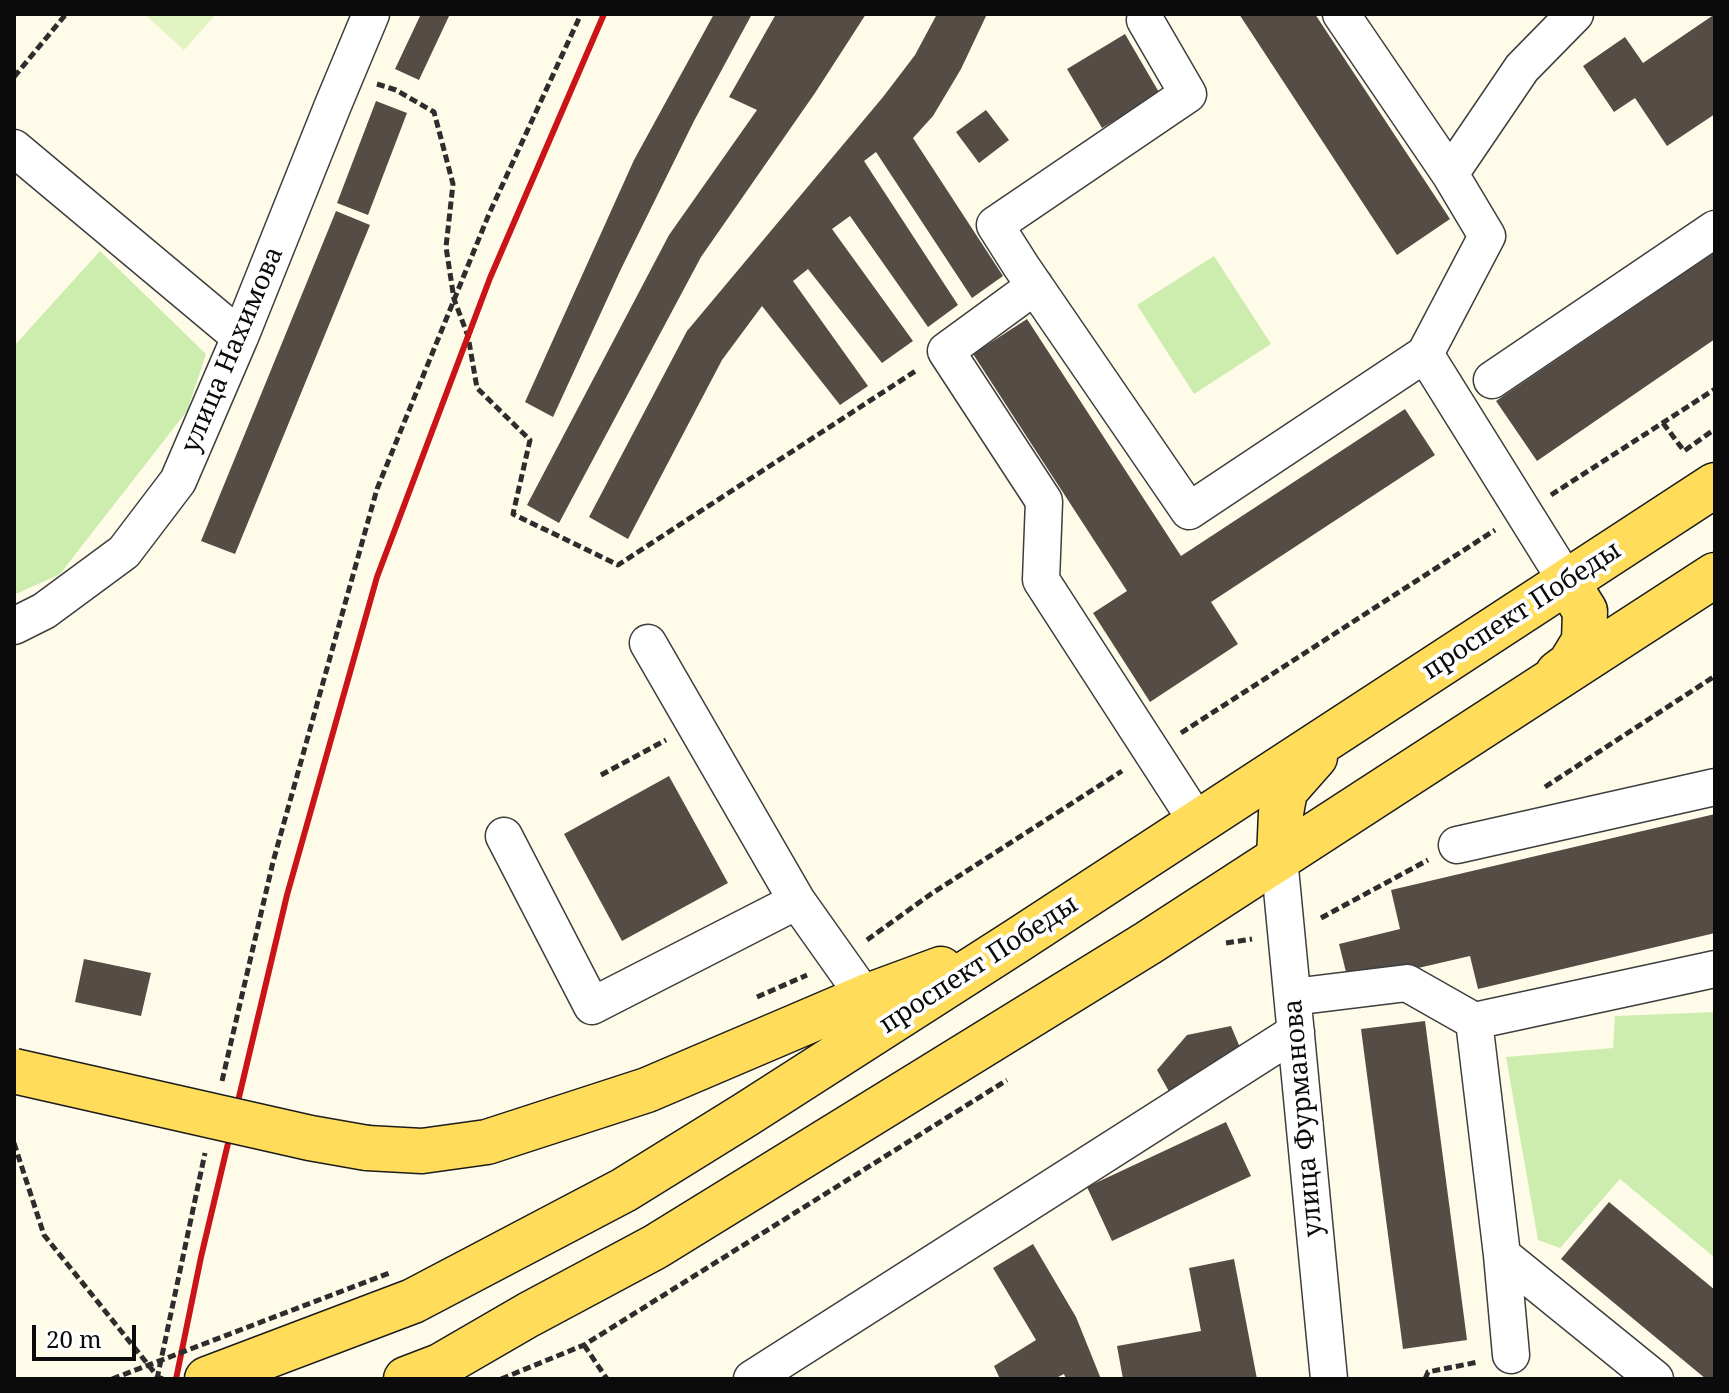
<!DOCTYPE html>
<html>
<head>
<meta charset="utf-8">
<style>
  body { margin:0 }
  #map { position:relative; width:1729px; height:1393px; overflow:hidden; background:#fffbe9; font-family:"Noto Serif",serif }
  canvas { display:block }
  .frame { position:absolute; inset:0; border:16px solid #0b0b0b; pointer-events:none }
  .scale { position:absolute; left:32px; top:1325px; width:104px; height:36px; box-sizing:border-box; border:4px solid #0b0b0b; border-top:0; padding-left:10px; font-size:24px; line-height:28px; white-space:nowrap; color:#0b0b0b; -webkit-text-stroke:6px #fff; paint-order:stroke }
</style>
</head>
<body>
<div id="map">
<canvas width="1729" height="1393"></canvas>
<div class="frame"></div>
<div class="scale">20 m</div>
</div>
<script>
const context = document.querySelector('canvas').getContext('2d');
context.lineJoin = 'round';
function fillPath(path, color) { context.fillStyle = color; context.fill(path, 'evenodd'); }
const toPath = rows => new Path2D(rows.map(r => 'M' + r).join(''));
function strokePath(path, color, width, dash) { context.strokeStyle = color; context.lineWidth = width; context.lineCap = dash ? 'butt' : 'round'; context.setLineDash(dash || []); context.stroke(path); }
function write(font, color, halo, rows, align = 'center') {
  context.font = font + ' "Noto Serif",serif'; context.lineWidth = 8; context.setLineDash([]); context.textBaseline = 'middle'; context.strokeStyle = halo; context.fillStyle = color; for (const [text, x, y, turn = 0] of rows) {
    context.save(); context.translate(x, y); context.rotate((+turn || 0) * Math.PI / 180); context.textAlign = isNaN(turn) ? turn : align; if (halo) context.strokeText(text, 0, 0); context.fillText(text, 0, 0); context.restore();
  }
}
const green = toPath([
  [100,251,206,354,187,411,60,574,14,595,14,346],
  [1214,256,1271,344,1194,394,1137,305],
  [1715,1012,1715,1258,1620,1179,1560,1248,1538,1240,1506,1057,1613,1048,1615,1016]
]);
const pitch = toPath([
  [144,14,216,14,184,50]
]);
const building = toPath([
  [421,14,450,14,419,80,395,69],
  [714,14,752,14,694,121,621,269,553,417,525,402,634,160],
  [776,14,866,14,815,93,701,257,559,523,527,505,669,235,757,110,729,97],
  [937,14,987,14,961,69,933,116,913,138,1003,276,972,298,876,152,864,161,958,305,928,327,850,216,832,229,913,341,882,363,808,269,793,281,868,386,840,405,762,306,722,360,628,539,589,517,687,331,883,97,915,55],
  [1239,14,1315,14,1450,219,1397,255],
  [1715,14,1715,114,1667,146,1635,98,1614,112,1583,66,1625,37,1643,63],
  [1125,34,1160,94,1102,128,1067,69],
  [376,101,407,113,368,215,337,203],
  [986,110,1009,140,979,163,956,132],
  [336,211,370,225,235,554,201,541],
  [1715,252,1715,339,1537,461,1496,401],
  [1027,319,1181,556,1405,409,1435,455,1211,602,1238,644,1150,702,1093,613,1127,591,973,354],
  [669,776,728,883,622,941,564,834],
  [1715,814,1715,933,1478,989,1470,956,1349,984,1339,944,1400,929,1391,890],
  [84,959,151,973,141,1016,75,1002],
  [1425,1021,1467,1340,1403,1349,1361,1029],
  [1231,1026,1244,1057,1172,1097,1157,1070,1187,1035],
  [1226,1122,1251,1176,1112,1241,1087,1187],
  [1609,1202,1715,1290,1715,1379,1706,1379,1561,1259],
  [1033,1244,1076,1317,1101,1379,1066,1379,1064,1374,1054,1379,1000,1379,994,1366,1036,1340,993,1268],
  [1234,1259,1257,1379,1123,1379,1117,1346,1201,1331,1189,1268]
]);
const path = toPath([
  [14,77,66,14],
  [377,84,396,90,434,112,453,184,446,247,454,299,468,336,477,388,530,440,513,514,618,565,917,370],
  [1663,423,1684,451,1715,429],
  [1551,495,1715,389],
  [1181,733,1495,530],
  [601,775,666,740],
  [1545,787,1715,676],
  [1321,918,1428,860],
  [867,940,931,894,1122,771],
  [1226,943,1252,939],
  [757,997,807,975],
  [222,1081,273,862,377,489,489,214,581,14],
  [14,1143,44,1235,158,1377,163,1379],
  [584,1345,607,1379],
  [157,1379,205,1153],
  [501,1379,584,1345,1007,1080],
  [1425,1379,1428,1372,1478,1362]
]);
const minor = toPath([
  [1341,14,1450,174],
  [1145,20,1188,94,995,225,1021,266,1189,511,1425,354,1567,582],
  [14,148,240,337],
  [1035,286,946,351,1044,501,1041,580,1198,823],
  [1425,354,1487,236,1450,174,1522,68,1575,14],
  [1492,380,1715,229],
  [14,626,44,611,124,552,178,481,240,337,333,105,371,14],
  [648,643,797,901,865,997],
  [504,836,592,1006,797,901],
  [1457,845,1715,787],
  [1279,858,1329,1379],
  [1293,997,1407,983,1474,1021,1715,969],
  [1474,1021,1502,1255,1511,1355],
  [1502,1255,1655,1379],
  [752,1379,1296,1032]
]);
const major = toPath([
  [1558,673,1570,664,1584,641,1585,611,1567,582],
  [1279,858,1281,813,1285,791,1315,757],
  [367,1148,422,1151,487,1142,647,1090,865,997,941,969],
  [207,1379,413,1301,624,1190,745,1115,1018,940,1715,485],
  [406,1379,440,1366,528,1315,655,1247,1148,943,1715,575]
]);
const rail = toPath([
  [176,1379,201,1257,287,895,377,577,490,278,604,14]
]);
const pathBridge = toPath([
  [112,1379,392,1272]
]);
const majorBridge = toPath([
  [14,1071,310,1138,367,1148]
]);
const streetNames = [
  ["улица Нахимова",233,350,-67],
  ["проспект Победы",1522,611,-33],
  ["проспект Победы",979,965,-33],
  ["улица Фурманова",1304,1118,-95]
];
fillPath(green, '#cdedaf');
fillPath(pitch, '#e1f4c1');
fillPath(building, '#554c46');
strokePath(minor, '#3e3e3e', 39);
strokePath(major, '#1c1c1c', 47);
strokePath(path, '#2d2d2d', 5, [8, 4]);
strokePath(minor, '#fff', 36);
strokePath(major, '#ffdc59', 44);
strokePath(rail, '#c91518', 6);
strokePath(majorBridge, '#1c1c1c', 47, []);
strokePath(pathBridge, '#2d2d2d', 5, [8, 4]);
strokePath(majorBridge, '#ffdc59', 44);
write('26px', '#0b0b0b', '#fff', streetNames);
</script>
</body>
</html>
